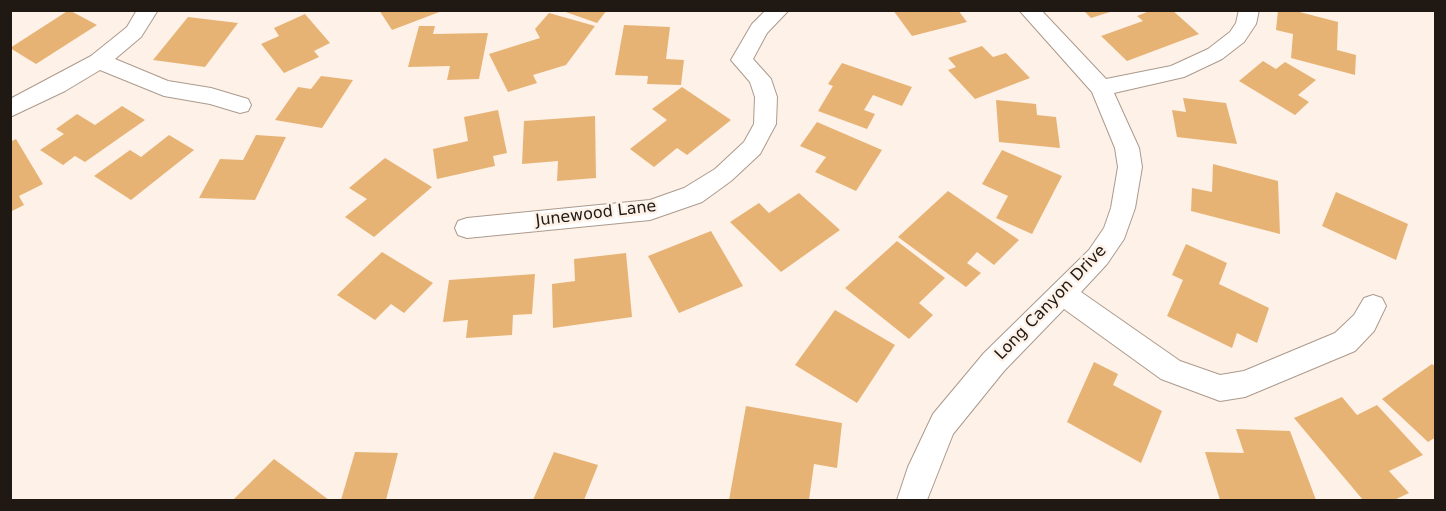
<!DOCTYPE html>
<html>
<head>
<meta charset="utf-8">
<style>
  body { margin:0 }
  #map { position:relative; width:1446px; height:511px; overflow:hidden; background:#fdf1e8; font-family:"DejaVu Sans",sans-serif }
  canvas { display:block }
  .frame { position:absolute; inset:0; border:12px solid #1f1813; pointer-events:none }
</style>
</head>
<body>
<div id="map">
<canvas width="1446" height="511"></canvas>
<div class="frame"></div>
</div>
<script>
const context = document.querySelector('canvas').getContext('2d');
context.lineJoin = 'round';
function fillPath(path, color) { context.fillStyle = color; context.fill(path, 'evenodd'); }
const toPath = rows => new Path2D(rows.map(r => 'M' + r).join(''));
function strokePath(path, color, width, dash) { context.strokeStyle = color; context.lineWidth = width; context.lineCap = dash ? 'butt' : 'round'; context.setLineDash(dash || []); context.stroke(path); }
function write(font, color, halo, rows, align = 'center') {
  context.font = font + ' "DejaVu Sans",sans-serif'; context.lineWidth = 5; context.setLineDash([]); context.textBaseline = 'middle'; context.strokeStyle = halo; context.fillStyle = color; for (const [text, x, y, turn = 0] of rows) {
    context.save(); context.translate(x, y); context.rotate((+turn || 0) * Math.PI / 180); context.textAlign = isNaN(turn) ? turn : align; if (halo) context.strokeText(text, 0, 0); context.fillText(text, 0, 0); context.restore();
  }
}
const building = toPath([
  [69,10,97,25,36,64,10,48],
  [379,10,442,10,442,11,392,30],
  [560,10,607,10,597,23],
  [893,10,958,10,967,22,912,36],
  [1083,10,1113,10,1113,11,1091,18],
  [1152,10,1172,10,1199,34,1127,61,1101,36,1143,21,1137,16],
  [1278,10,1292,10,1338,22,1337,50,1356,55,1355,75,1291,58,1293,34,1276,30],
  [549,13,595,26,566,65,533,75,537,83,508,92,489,54,540,38,535,29],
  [305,14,330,43,314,51,319,57,284,73,261,44,279,36,274,28],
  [188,17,238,23,205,67,153,60],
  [624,25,670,27,666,59,684,60,681,85,647,84,648,76,615,75],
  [419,26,435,26,433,34,488,33,479,79,447,80,450,66,408,67],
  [982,46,993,57,1006,53,1030,78,975,99,948,70,956,67,948,58],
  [1263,61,1276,69,1285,62,1316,80,1298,95,1309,102,1295,115,1239,81],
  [842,63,912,87,902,106,873,95,864,110,875,114,867,129,818,111,833,86,828,84],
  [321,76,353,80,322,128,275,120,298,87,311,89],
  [682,87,731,120,687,155,677,148,654,167,630,149,667,120,652,109],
  [1183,98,1226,103,1237,144,1177,137,1172,110,1186,112],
  [996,100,1036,104,1037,115,1056,117,1060,148,999,142],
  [122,106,145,120,85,162,75,156,63,165,40,150,64,134,56,129,77,114,95,125],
  [498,110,507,153,493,156,495,166,437,179,433,149,468,141,464,117],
  [595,116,596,178,557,181,558,161,522,164,524,121],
  [817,122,882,150,856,191,815,172,826,157,800,146],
  [169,135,194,150,131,200,94,176,130,150,141,157],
  [256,135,286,137,255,200,199,198,220,159,243,160],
  [16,139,43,184,19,196,24,205,10,212,10,142],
  [1002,150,1062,176,1032,234,996,218,1008,196,982,184],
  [385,158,432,187,374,237,345,217,367,199,349,188],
  [1213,164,1278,181,1280,234,1191,211,1192,188,1212,192],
  [948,191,1019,240,994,265,977,252,967,263,981,273,966,287,898,237],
  [1336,192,1408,224,1396,260,1322,226],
  [799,193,840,230,781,272,730,222,759,203,769,213],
  [711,231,743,286,679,313,648,256],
  [897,241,945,278,919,303,933,315,909,339,845,288],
  [1186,244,1227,263,1219,284,1269,308,1257,343,1237,333,1232,348,1167,316,1183,280,1172,275],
  [382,252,433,283,404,313,391,304,375,320,337,295],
  [626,253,632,317,553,328,552,284,575,281,574,259],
  [535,274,532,314,513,315,512,335,466,338,468,320,443,322,449,280],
  [835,310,895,345,857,403,795,365],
  [1094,362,1118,374,1113,385,1162,411,1141,463,1067,422],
  [1432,364,1436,367,1436,437,1428,442,1382,399],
  [1342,397,1357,415,1377,405,1423,455,1389,471,1409,493,1394,500,1363,500,1294,418],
  [746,406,842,423,837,468,814,464,809,500,729,500],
  [1236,429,1290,431,1316,500,1220,500,1205,452,1244,453],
  [355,452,398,453,386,500,341,500],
  [554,452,598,465,584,500,533,500],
  [274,459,329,500,233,500]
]);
const minor = toPath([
  [137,10,158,10,141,37,115,59,168,81,211,88,248,99,251,105,248,111,240,113,210,104,164,96,100,70,65,91,10,117,10,99,91,56,127,27,137,10],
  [766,10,789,10,767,33,753,59,771,79,777,97,776,124,760,154,731,181,702,202,650,220,467,238,458,235,455,228,458,221,467,218,650,200,684,188,715,169,744,142,754,124,755,97,750,82,731,60,752,24,766,10],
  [1019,10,1041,10,1106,79,1171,66,1208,49,1230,32,1236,23,1239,10,1259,10,1256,24,1244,42,1222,59,1184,77,1114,93,1139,148,1142,167,1135,208,1124,239,1107,264,1081,292,1180,361,1220,375,1244,371,1335,333,1354,315,1364,298,1373,295,1382,298,1386,306,1374,331,1355,351,1245,397,1220,401,1161,379,1064,309,1004,371,953,434,927,500,897,500,908,467,933,414,984,353,1089,250,1104,228,1111,208,1118,167,1115,148,1092,92,1019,10]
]);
const streetNames = [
  ["Junewood Lane",596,214,-7],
  ["Long Canyon Drive",1051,303,-46]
];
fillPath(building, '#e7b374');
strokePath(minor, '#ac9a8c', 2);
fillPath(minor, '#fff');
write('16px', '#1f1813', '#fdf1e8', streetNames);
</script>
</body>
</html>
